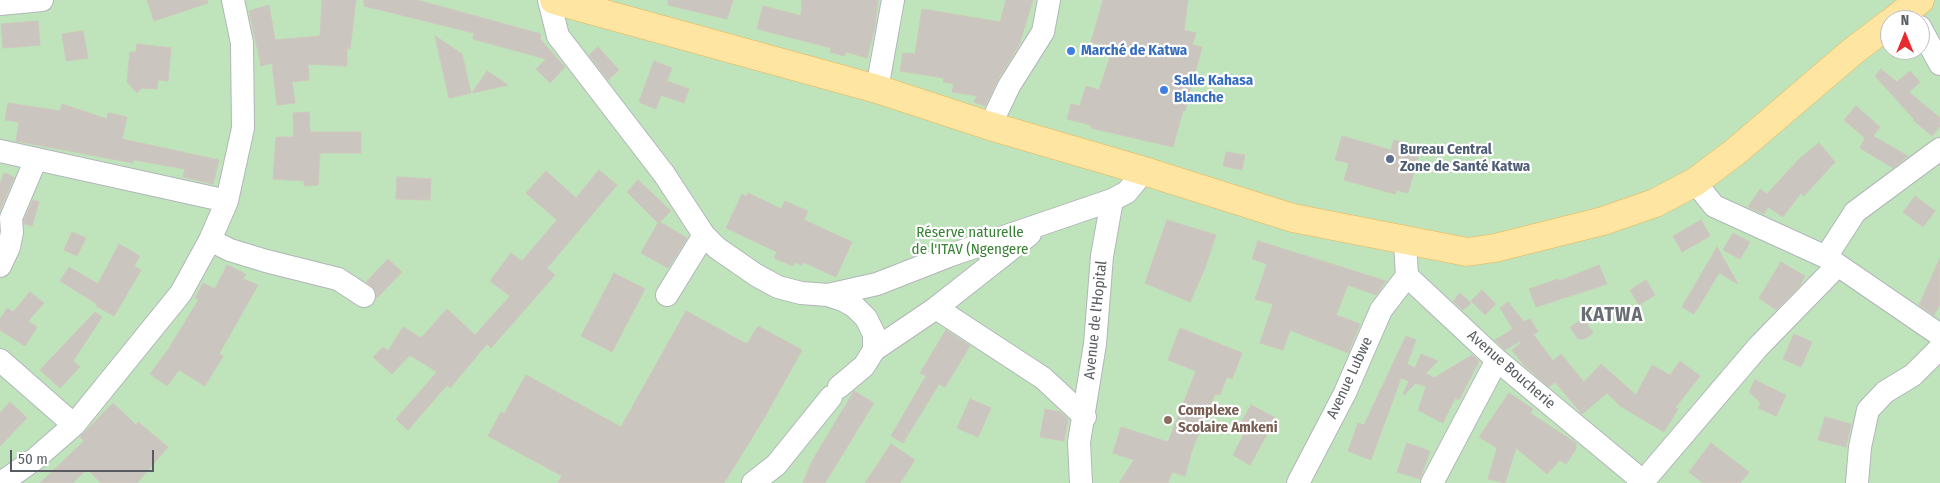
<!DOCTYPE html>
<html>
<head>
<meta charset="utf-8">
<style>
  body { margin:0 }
  #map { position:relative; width:1940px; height:483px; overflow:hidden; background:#ebe7df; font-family:"Fira Sans Condensed",sans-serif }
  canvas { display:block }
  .north { position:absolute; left:1880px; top:10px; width:50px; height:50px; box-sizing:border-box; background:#fff; border:1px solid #bcbebf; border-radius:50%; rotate:0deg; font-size:14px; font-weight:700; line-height:20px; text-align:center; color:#585c60 }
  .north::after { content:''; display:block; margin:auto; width:18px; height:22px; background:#e62a2f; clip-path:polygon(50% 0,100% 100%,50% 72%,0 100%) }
  .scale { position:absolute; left:10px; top:450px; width:144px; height:22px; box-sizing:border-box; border:2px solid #585c60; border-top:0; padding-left:6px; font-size:15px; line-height:18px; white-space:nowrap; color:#585c60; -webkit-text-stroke:4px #fff; paint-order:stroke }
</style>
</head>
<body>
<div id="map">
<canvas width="1940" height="483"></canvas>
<div class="north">N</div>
<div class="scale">50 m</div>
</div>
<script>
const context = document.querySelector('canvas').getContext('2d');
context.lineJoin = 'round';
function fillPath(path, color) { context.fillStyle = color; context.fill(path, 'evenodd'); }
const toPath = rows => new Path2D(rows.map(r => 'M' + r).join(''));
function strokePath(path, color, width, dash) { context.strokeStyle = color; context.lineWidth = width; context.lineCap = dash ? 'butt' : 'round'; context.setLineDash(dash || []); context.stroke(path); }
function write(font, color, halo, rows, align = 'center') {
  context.font = font + ' "Fira Sans Condensed",sans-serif'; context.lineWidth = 4.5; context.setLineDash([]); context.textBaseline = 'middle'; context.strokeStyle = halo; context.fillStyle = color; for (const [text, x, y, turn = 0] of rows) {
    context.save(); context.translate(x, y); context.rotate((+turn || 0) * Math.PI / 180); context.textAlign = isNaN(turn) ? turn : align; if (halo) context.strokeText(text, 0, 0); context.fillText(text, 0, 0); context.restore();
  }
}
const green = toPath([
  [0,0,1940,0,1940,483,0,483],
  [1890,20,1920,20,1920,50,1890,50]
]);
const building = toPath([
  [147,0,207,0,208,3,154,21,147,0],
  [322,0,356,0,350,49,347,48,347,66,308,64,309,80,292,82,295,103,277,105,272,63,261,66,249,11,269,5,275,40,320,36,322,0],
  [364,0,417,0,541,34,540,39,565,67,550,83,536,69,546,59,473,39,474,33,364,6,364,0],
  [668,0,733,0,727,19,668,5,668,0],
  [802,0,878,0,875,26,867,58,846,52,844,56,830,52,831,48,757,29,763,6,801,16,802,0],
  [1006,0,1033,0,1019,45,998,79,985,106,974,102,977,96,952,92,954,84,943,82,944,78,900,71,903,53,915,54,922,9,1000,22,1006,0],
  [1103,0,1188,0,1184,30,1196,33,1192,45,1202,47,1185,111,1183,110,1173,147,1091,128,1091,125,1067,119,1071,104,1080,106,1086,86,1099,90,1113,48,1091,42,1103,0],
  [38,21,40,45,3,48,1,24,38,21],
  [83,31,88,58,66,61,62,34,83,31],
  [435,36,462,54,471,93,449,98,435,36],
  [137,44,171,48,168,81,158,80,157,89,142,88,137,93,127,82,130,52,136,52,137,44],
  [598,47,619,70,608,80,589,55,598,47],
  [654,61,672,68,667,81,689,89,684,103,661,95,656,109,639,102,654,61],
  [1881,69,1897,82,1910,71,1920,82,1909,92,1940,118,1940,126,1932,136,1913,120,1914,119,1875,76,1881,69],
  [487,71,508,85,472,93,487,71],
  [8,103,60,111,62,104,107,119,108,113,127,117,122,139,219,160,213,184,183,177,185,169,134,160,133,163,16,141,19,122,5,120,8,103],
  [1856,106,1880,127,1873,136,1908,156,1893,168,1860,148,1865,138,1844,120,1856,106],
  [309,112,310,132,361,132,361,153,320,153,318,185,304,186,304,181,273,179,276,137,294,137,293,113,309,112],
  [1342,136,1391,150,1394,140,1421,147,1408,193,1396,190,1395,194,1344,180,1349,163,1335,160,1342,136],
  [1819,143,1835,162,1804,196,1801,193,1783,217,1768,207,1764,214,1748,207,1760,189,1767,194,1799,159,1819,143],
  [1226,152,1245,155,1242,170,1223,166,1226,152],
  [599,170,617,185,547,268,555,275,491,348,487,344,450,388,447,385,408,430,396,419,437,372,410,355,392,374,373,357,383,347,388,351,403,327,421,338,447,309,475,335,510,296,490,281,511,253,522,261,557,220,526,193,546,171,576,198,599,170],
  [4,173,14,177,0,210,0,183,4,173],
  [397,177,431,179,430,200,396,199,397,177],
  [638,180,671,211,660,222,687,238,668,268,641,253,658,223,627,192,638,180],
  [748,193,781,209,785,201,808,211,804,220,852,242,836,277,803,262,801,265,795,262,793,266,774,258,777,252,726,228,742,194,746,197,748,193],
  [1915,196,1935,211,1923,227,1903,212,1915,196],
  [33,200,39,202,32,226,25,224,24,220,33,200],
  [1167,220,1216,235,1205,268,1190,302,1145,283,1167,220],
  [1701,220,1710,236,1682,252,1673,236,1701,220],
  [72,232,86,238,77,256,64,250,72,232],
  [1733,233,1750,242,1740,259,1723,250,1733,233],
  [1258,241,1386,281,1376,295,1348,285,1336,315,1360,324,1348,353,1290,330,1283,350,1260,343,1273,304,1255,299,1267,264,1252,259,1258,241],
  [119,244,140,256,134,266,141,270,114,316,96,306,97,304,60,281,69,267,98,284,119,244],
  [1717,247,1738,284,1719,273,1694,314,1682,307,1717,247],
  [1940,258,1940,304,1934,315,1919,305,1940,258],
  [388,259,402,272,377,298,375,290,366,282,388,259],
  [1781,262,1805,276,1799,287,1776,310,1759,298,1781,262],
  [227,265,246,274,243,279,258,285,219,354,223,356,205,386,179,370,167,386,150,374,168,350,199,299,195,298,203,283,215,289,227,265],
  [1599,265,1607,284,1536,307,1529,289,1558,279,1559,281,1599,265],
  [614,273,645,289,612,352,581,336,614,273],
  [1646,280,1655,295,1639,305,1630,290,1646,280],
  [1482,290,1496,304,1485,315,1471,301,1482,290],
  [30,292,44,303,28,321,37,327,25,346,0,330,0,319,7,308,13,312,30,292],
  [1460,293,1471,303,1463,310,1453,301,1460,293],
  [1508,302,1524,322,1530,319,1538,332,1533,334,1553,361,1561,354,1584,382,1601,364,1636,395,1652,365,1670,375,1680,361,1700,376,1675,408,1678,409,1664,432,1620,406,1607,393,1582,414,1555,382,1549,387,1524,365,1512,350,1521,343,1520,341,1505,350,1495,340,1513,329,1500,308,1508,302],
  [686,311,747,344,758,326,802,350,763,420,724,483,558,483,562,476,488,436,501,412,504,414,526,375,621,427,686,311],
  [95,312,102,317,73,361,80,367,60,388,40,370,95,312],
  [1584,318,1593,333,1584,339,1578,339,1570,327,1584,318],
  [1180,328,1242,353,1232,379,1227,377,1220,395,1215,394,1192,450,1185,476,1172,472,1168,483,1119,483,1134,460,1113,453,1121,427,1168,442,1196,371,1168,360,1180,328],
  [946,330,970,346,945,387,939,384,903,443,891,436,926,376,920,373,946,330],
  [1794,334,1812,342,1801,367,1783,359,1794,334],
  [1406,336,1416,340,1407,364,1415,368,1421,354,1438,361,1426,373,1434,378,1472,355,1479,361,1459,400,1455,398,1443,423,1418,410,1426,387,1416,383,1404,395,1403,394,1409,381,1401,378,1371,460,1348,451,1358,423,1364,425,1406,336],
  [1755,380,1786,395,1776,416,1758,408,1761,403,1749,392,1755,380],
  [854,391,874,403,825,483,803,483,811,463,854,391],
  [1509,393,1533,409,1530,413,1576,443,1576,449,1566,464,1560,460,1547,474,1516,448,1505,483,1488,479,1497,448,1479,437,1509,393],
  [970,399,991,408,978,437,957,428,970,399],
  [10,402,27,418,0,446,0,413,10,402],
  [113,403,136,425,138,422,168,447,137,483,101,483,87,469,73,483,40,483,84,441,80,437,113,403],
  [1251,405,1276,418,1250,465,1233,455,1249,424,1242,421,1251,405],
  [1045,409,1060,412,1068,419,1064,441,1040,437,1045,409],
  [1825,417,1851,424,1846,447,1818,440,1825,417],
  [1407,443,1430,451,1420,479,1397,472,1407,443],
  [1711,443,1749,472,1740,483,1703,483,1689,472,1711,443],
  [891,444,915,460,900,483,865,483,891,444]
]);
const minor = toPath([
  [549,0,558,36,664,174,704,235,717,248,756,275,778,287,801,293,828,295,843,300,854,306,866,318,874,334,874,350,864,366,839,387],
  [0,4,42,0],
  [1920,27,1940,64],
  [877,89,893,0],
  [990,126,1009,86,1043,32,1049,0],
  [0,151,227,201],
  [1695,182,1714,206,1826,257,1940,335],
  [210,240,230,250,266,261,338,279,364,296],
  [1405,241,1407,276,1497,360,1645,483],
  [1826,257,1855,212,1940,149],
  [0,266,9,247,12,232,11,218,36,159],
  [667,295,704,235],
  [828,295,877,284,951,255,1112,200,1127,192,1144,171],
  [936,308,1043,378,1085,417],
  [874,350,936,308,1030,234],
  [0,360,74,425],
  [1,483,35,459,74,425,181,293,210,240,227,201,243,128,242,43,233,0],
  [753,483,776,465,831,397],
  [1081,483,1079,442,1095,344,1102,256,1112,200],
  [1298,483,1345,393,1381,310,1407,276],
  [1432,483,1497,360],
  [1642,483,1758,347,1837,266],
  [1857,483,1860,447,1868,410,1885,392,1913,375,1940,348]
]);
const major = toPath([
  [554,0,877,89,990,126,1144,171,1293,218,1467,252,1495,248,1603,221,1655,203,1695,182,1735,152,1852,52,1890,23],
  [1894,20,1920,0]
]);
const markers = [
  [1071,51,5,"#3f7fe0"],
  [1164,90,5,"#3f7fe0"],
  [1390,159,5,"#5c6f8a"],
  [1168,420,5,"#8d6e63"]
];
const shopNames = [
  ["Marché de Katwa",1081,51],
  ["Salle Kahasa",1174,81],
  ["Blanche",1174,98]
];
const serviceNames = [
  ["Bureau Central",1400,150],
  ["Zone de Santé Katwa",1400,167]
];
const parkNames = [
  ["Réserve naturelle",970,233],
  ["de l'ITAV (Ngengere",970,250]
];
const streetNames = [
  ["Avenue de l'Hopital",1096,320,-84],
  ["Avenue Boucherie",1511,370,41],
  ["Avenue Lubwe",1350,378,-65]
];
const educationNames = [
  ["Complexe",1178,411],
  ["Scolaire Amkeni",1178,428]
];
const districtNames = [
  ["KATWA",1612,315]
];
fillPath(green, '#bfe3bb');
fillPath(building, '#cbc5c0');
strokePath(building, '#cfc8bd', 1);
strokePath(minor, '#b2b6ba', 24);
strokePath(major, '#efb354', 29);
strokePath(minor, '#fff', 22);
strokePath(major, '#fee5a1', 28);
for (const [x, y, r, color] of markers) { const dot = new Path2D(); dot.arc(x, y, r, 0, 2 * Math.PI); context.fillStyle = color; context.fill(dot); strokePath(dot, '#fff', 2); }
write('bold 15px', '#366cbe', '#fff', shopNames, 'left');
write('bold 15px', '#4e5e75', '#fff', serviceNames, 'left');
write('15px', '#398235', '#fff', parkNames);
write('15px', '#585c60', '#fff', streetNames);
write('bold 15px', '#785e54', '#fff', educationNames, 'left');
context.letterSpacing = '1px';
write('bold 20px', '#696e72', '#fff', districtNames);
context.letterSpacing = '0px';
</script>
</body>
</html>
